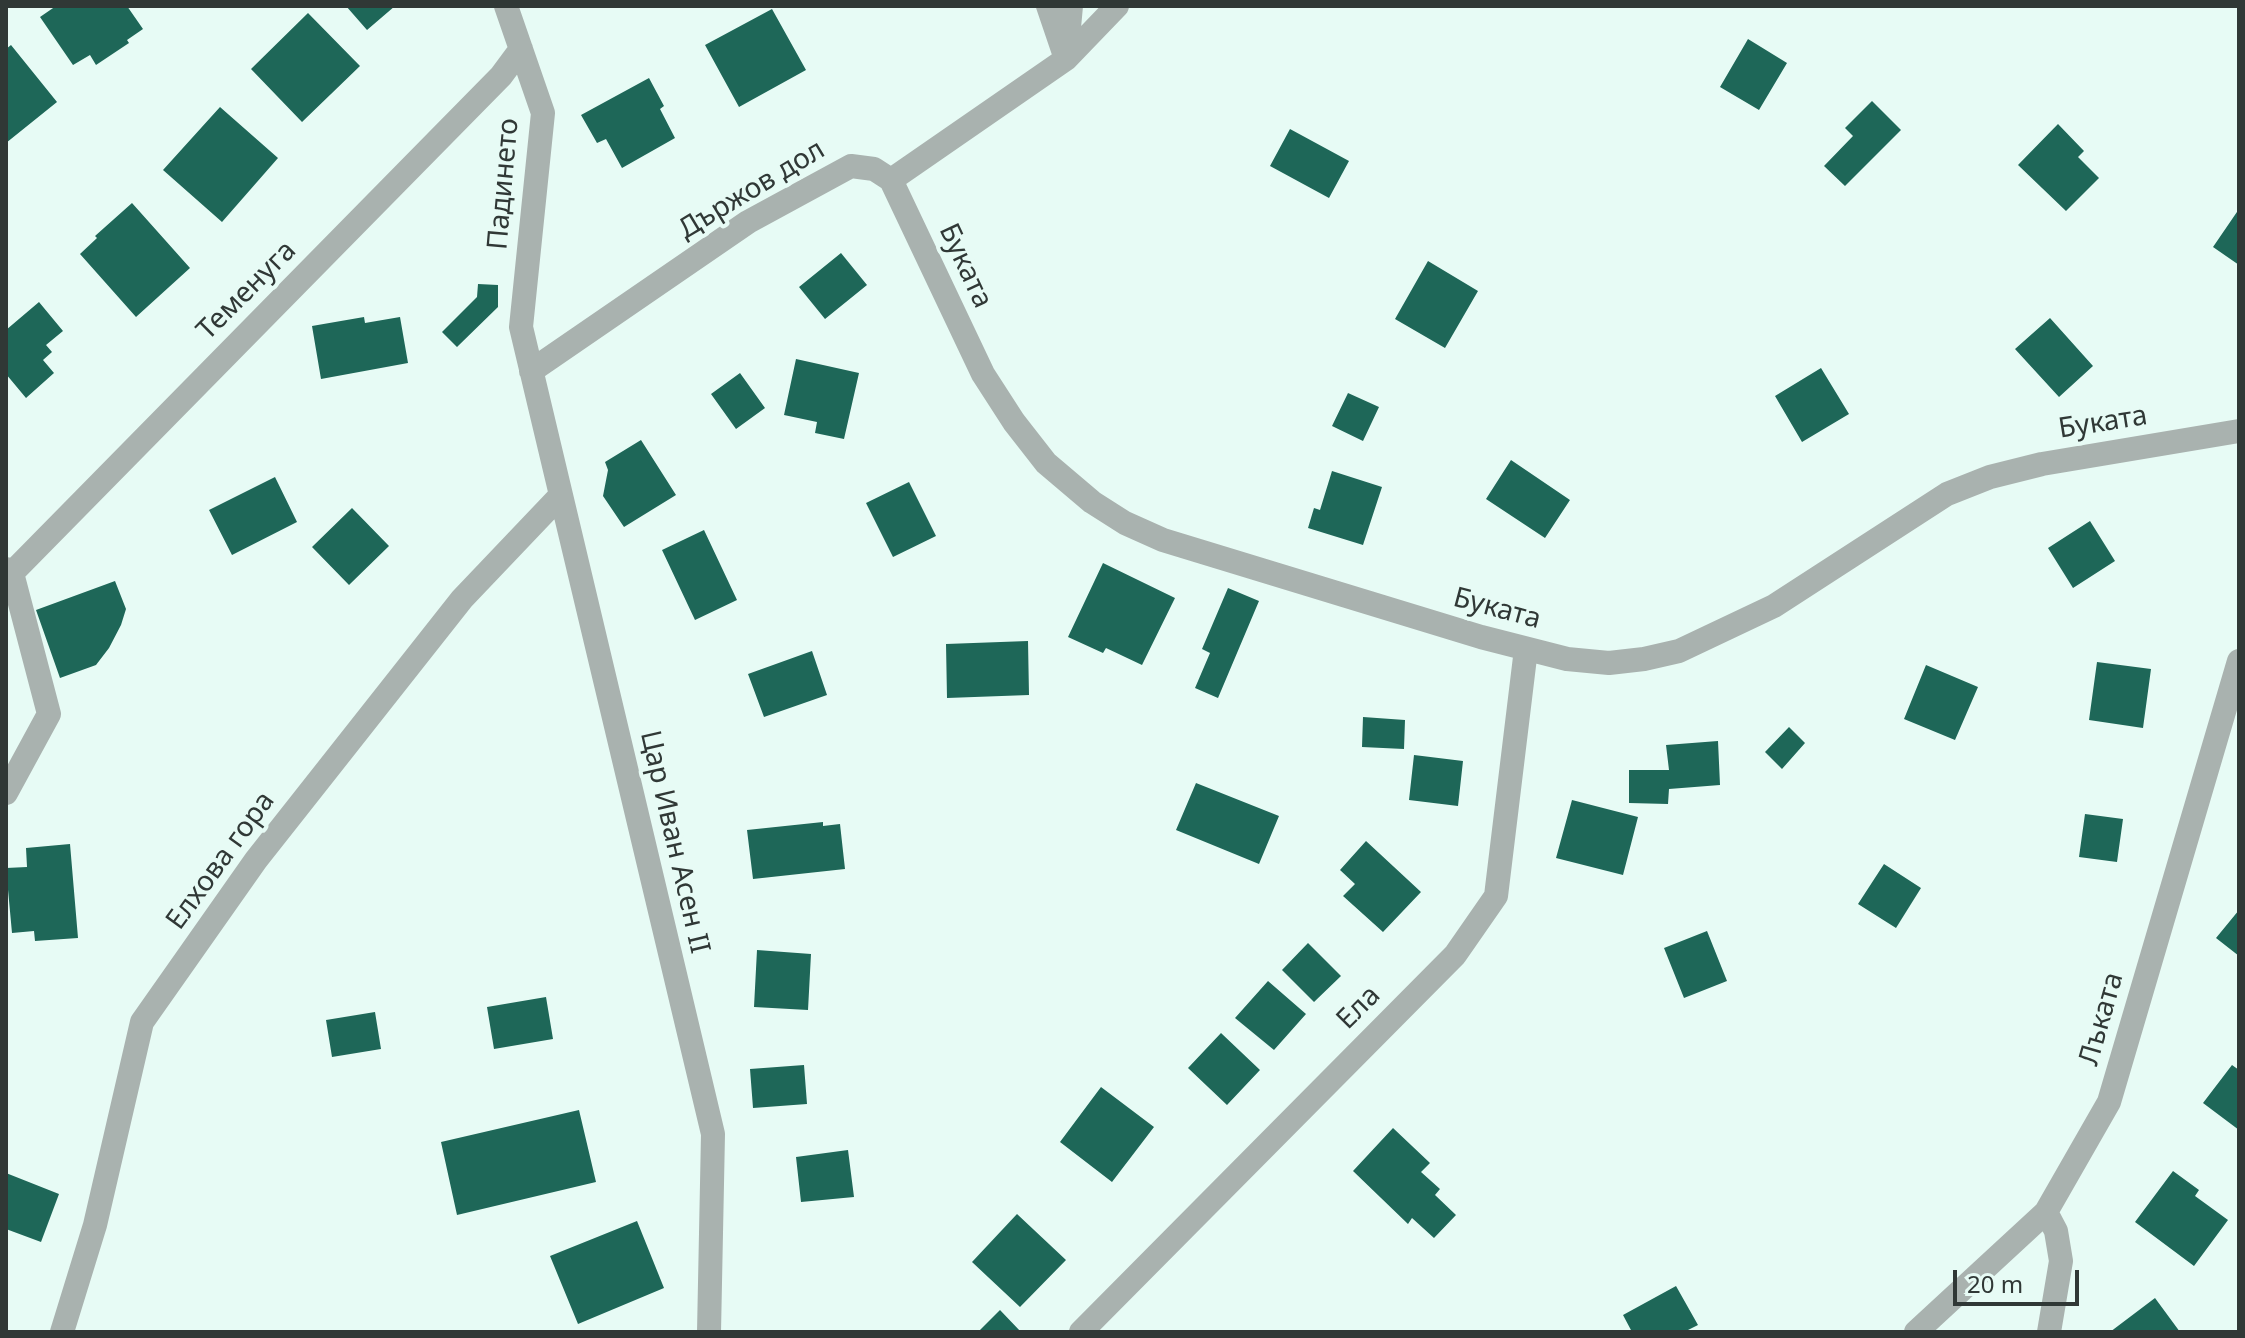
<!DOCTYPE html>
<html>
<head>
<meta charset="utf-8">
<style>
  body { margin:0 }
  #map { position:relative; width:2245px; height:1338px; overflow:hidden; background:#e7fbf5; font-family:"Noto Sans",sans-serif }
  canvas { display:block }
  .frame { position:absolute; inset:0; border:8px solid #303836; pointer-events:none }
  .scale { position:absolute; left:1953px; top:1270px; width:126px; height:36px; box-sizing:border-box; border:4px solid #303836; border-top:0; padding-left:10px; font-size:24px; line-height:28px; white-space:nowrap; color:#303836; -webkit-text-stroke:6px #e7fbf5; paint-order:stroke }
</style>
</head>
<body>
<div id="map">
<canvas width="2245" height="1338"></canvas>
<div class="frame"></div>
<div class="scale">20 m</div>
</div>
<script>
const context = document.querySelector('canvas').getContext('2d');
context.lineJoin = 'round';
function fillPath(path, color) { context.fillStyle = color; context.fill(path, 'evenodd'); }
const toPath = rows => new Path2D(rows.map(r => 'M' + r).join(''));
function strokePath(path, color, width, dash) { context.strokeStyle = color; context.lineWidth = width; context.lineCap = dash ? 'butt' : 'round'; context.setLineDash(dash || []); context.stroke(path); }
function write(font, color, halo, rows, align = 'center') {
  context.font = font + ' "Noto Sans",sans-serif'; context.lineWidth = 8; context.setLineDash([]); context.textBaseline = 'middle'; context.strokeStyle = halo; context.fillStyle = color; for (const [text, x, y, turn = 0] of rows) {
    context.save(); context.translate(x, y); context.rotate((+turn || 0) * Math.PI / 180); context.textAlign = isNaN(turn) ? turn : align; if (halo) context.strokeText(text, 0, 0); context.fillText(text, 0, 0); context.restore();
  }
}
const building = toPath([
  [56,6,127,6,143,29,127,40,129,43,96,65,90,55,73,65,40,17],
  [346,6,395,6,367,30],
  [772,9,806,70,739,107,705,45],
  [308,13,360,66,302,122,251,69],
  [1748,39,1787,63,1759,110,1720,87],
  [11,45,57,102,6,143,6,49],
  [649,78,664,106,660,109,675,138,622,168,606,139,597,143,581,115],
  [1872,101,1901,130,1845,186,1824,166,1853,136,1845,128],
  [220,107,278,158,222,222,163,170],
  [2058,124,2084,151,2078,157,2099,178,2066,211,2018,165],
  [1290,129,1349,161,1329,198,1270,166],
  [132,203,190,268,136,317,80,254,97,238,95,236],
  [2239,209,2239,265,2213,247],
  [841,253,867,285,825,319,799,287],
  [1428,261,1478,291,1445,348,1395,319],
  [478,284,498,285,498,307,457,347,442,332,477,297],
  [39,302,63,331,46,345,52,352,43,360,54,373,26,398,6,374,6,330],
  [364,317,365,323,400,317,408,363,321,379,312,326],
  [2050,318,2093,366,2059,397,2015,349],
  [796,359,859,373,844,439,815,433,817,422,784,415],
  [1821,368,1849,414,1802,442,1775,396],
  [740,373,765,408,736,429,711,394],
  [1348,393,1379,407,1363,441,1332,426],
  [641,440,676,495,624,527,603,496,608,470,605,462],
  [1511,460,1570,500,1545,538,1486,499],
  [1332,471,1382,487,1363,545,1308,528,1314,508,1320,510],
  [275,477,297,522,232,555,209,510],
  [909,482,936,536,893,557,866,503],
  [352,508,389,546,349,585,312,547],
  [2090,521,2115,561,2073,588,2048,548],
  [704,530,737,600,695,620,662,550],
  [1103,563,1175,598,1142,665,1106,648,1103,653,1068,637],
  [115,581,126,609,121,625,109,648,96,665,60,678,36,610],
  [1228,588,1259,601,1218,698,1195,688,1210,653,1202,649],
  [1028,641,1029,695,947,698,946,644],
  [812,651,827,695,764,717,748,674],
  [2097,662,2151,669,2143,728,2089,720],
  [1926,665,1978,687,1955,740,1904,719],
  [1363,717,1405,720,1404,749,1362,747],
  [1789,727,1805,743,1782,769,1765,752],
  [1718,741,1720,785,1669,789,1668,804,1629,803,1629,770,1669,770,1666,745],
  [1414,755,1463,761,1458,806,1409,800],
  [1196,783,1279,816,1259,864,1176,830],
  [1572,800,1638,817,1623,875,1556,858],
  [2085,814,2123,819,2117,862,2079,857],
  [823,822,823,826,840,824,845,869,753,879,747,830],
  [1366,841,1421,892,1383,932,1343,896,1355,884,1340,870],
  [70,844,78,938,35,941,34,931,12,933,6,868,27,867,26,848],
  [1884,864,1921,888,1896,928,1858,904],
  [2239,910,2239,956,2216,938],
  [1707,931,1727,981,1684,998,1664,948],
  [1308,943,1341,976,1314,1002,1282,970],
  [757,950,811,954,808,1010,754,1007],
  [1268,981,1306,1014,1274,1050,1235,1018],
  [546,997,553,1039,494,1049,487,1007],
  [375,1012,381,1049,332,1057,326,1020],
  [1221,1033,1260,1070,1227,1105,1188,1068],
  [804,1065,807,1104,753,1108,750,1069],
  [2232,1065,2239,1070,2239,1130,2203,1103],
  [1101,1087,1154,1127,1112,1182,1060,1142],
  [579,1110,596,1182,457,1215,441,1142],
  [1393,1128,1430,1163,1421,1172,1440,1189,1435,1195,1456,1215,1434,1238,1412,1218,1408,1224,1353,1171],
  [848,1150,854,1197,801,1202,796,1157],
  [2173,1171,2199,1190,2195,1196,2228,1220,2194,1266,2135,1222],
  [6,1173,59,1194,41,1242,6,1229],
  [1017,1214,1066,1260,1020,1307,972,1262],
  [637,1221,664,1288,578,1324,550,1256],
  [1676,1286,1698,1325,1684,1332,1632,1332,1623,1315],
  [2155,1298,2180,1332,2110,1332],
  [1000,1310,1021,1332,978,1332]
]);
const street = toPath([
  [506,6,543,113,521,327,713,1134,709,1332],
  [1048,6,1066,59],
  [1067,49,1071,6],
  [891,180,983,374,1014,422,1046,463,1092,502,1125,523,1163,540,1481,637,1567,659,1609,663,1644,659,1679,651,1774,606,1947,494,1990,477,2042,464,2239,431],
  [891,180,1066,59,1117,6],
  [531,371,748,222,851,166,874,169,891,180],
  [6,569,12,573,501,76,521,49],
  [6,793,49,714,12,573],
  [2046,1212,2056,1231,2061,1261,2049,1332],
  [62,1332,95,1225,142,1022,256,860,462,599,561,495],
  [1081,1332,1455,955,1496,896,1526,649],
  [1916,1332,2046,1212,2109,1102,2239,661]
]);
const streetNames = [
  ["Падинето",504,184,-85],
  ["Държов дол",752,190,-31],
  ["Буката",965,266,65],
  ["Теменуга",247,291,-45],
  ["Буката",2103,423,-9],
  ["Буката",1497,609,15],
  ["Цар Иван Асен II",674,842,77],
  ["Елхова гора",221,861,-54],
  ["Ела",1359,1008,-45],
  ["Лъката",2102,1019,-74]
];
fillPath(building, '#1e6758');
strokePath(street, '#a9b2af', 24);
write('28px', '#303836', '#e7fbf5', streetNames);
</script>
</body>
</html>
